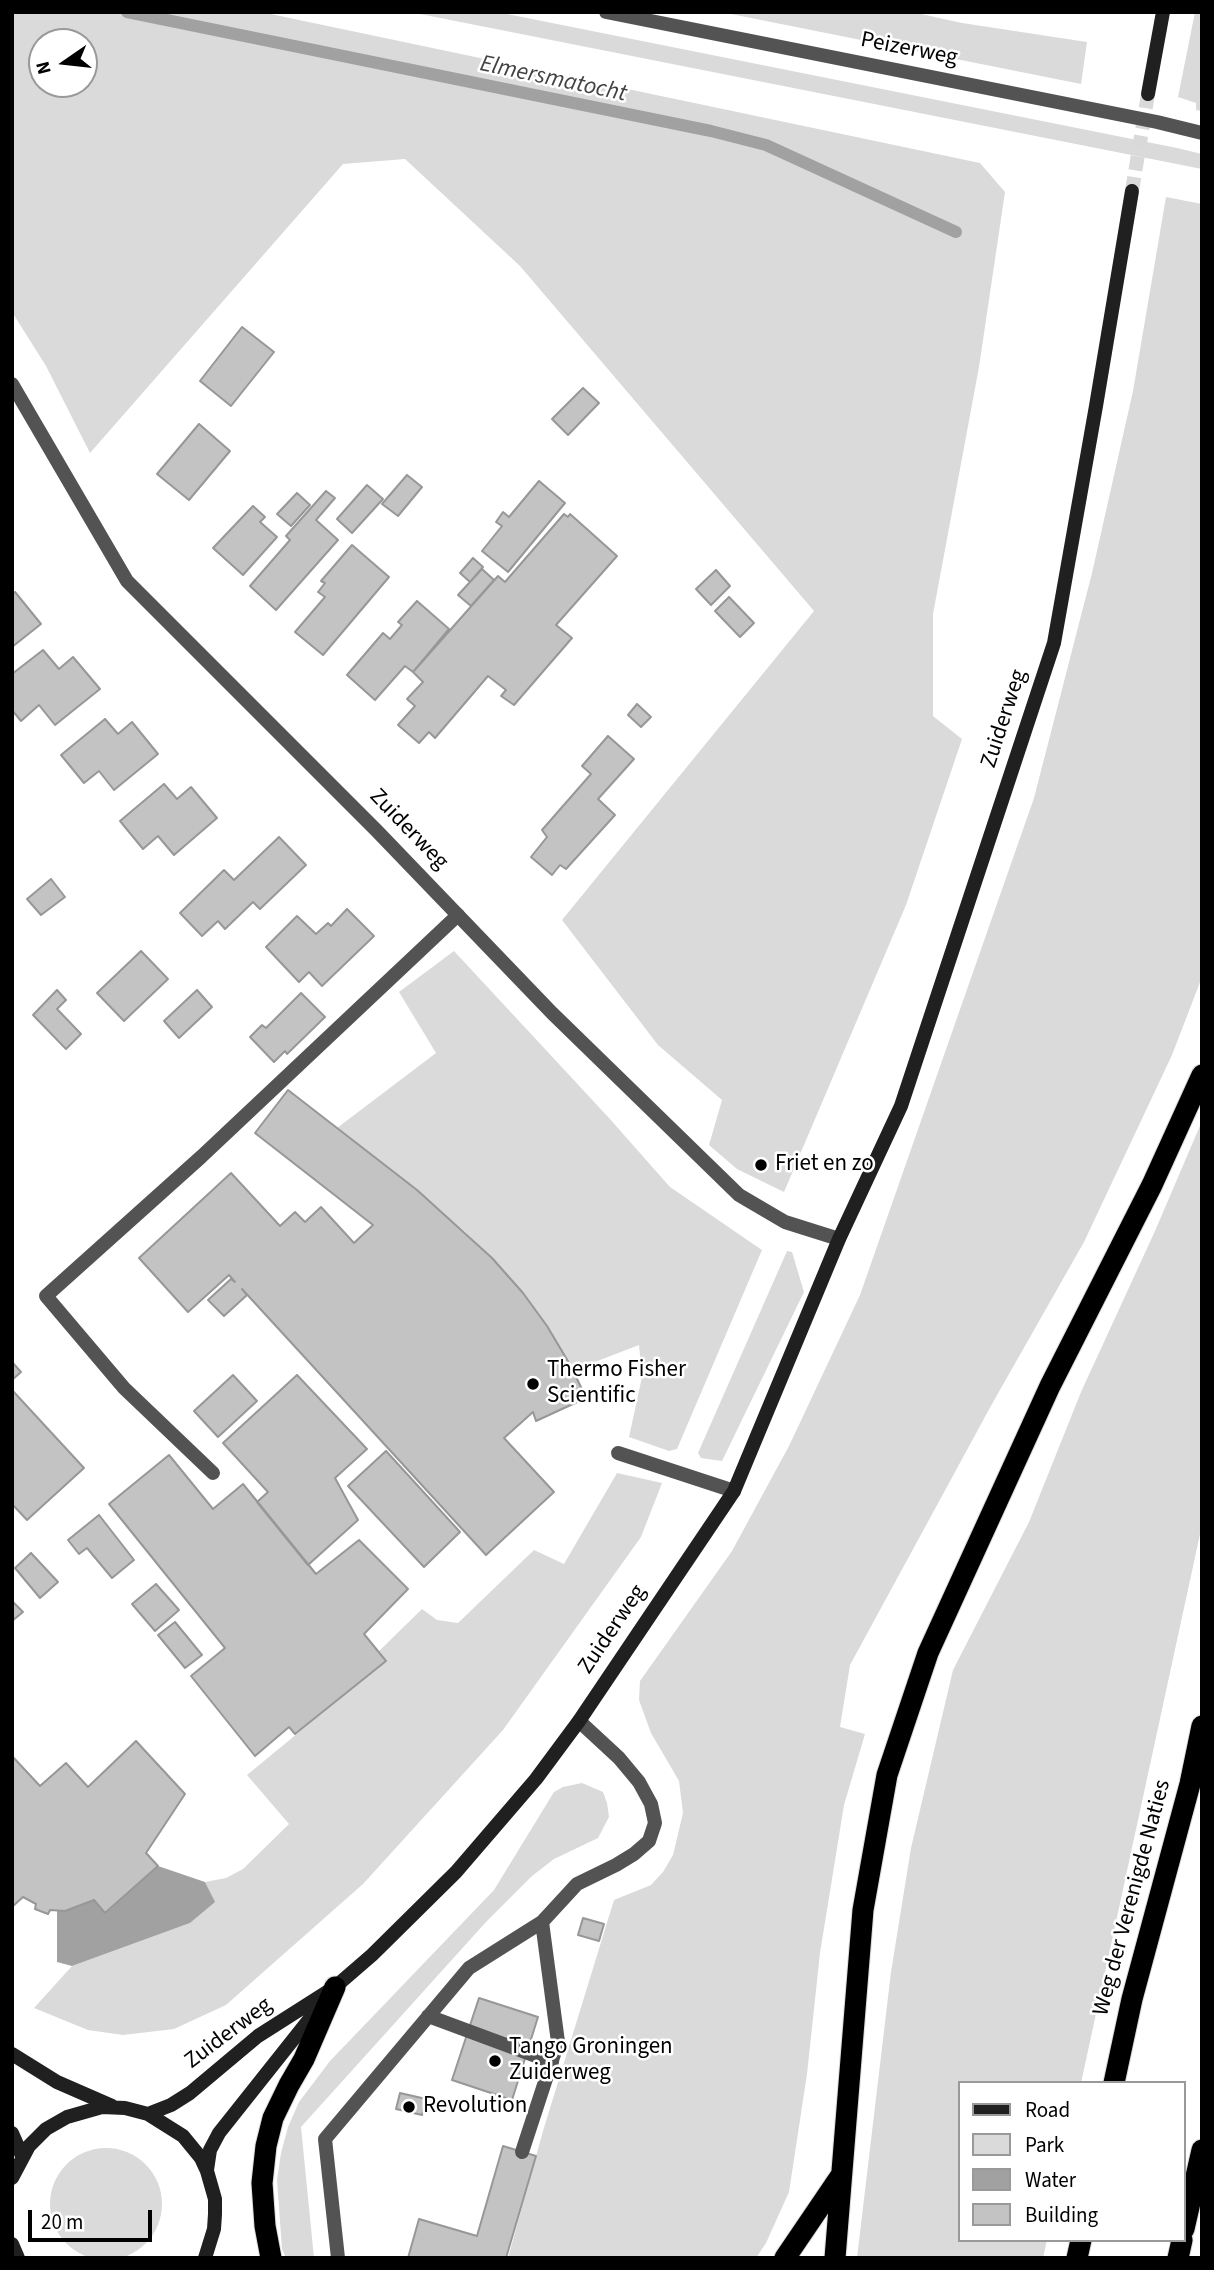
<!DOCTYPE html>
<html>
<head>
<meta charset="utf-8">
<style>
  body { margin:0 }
  #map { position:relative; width:1214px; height:2270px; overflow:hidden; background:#fff; font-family:"Source Sans 3",sans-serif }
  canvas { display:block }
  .frame { position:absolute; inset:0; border:14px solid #000; pointer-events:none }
  .legend { position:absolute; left:958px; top:2081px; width:228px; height:161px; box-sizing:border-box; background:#fff; border:2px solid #999; margin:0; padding:9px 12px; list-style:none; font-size:21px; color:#000 }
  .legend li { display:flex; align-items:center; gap:14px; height:35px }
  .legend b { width:35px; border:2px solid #999 }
  .north { position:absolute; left:28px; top:28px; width:70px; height:70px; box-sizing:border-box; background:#fff; border:2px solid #999; border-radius:50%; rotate:256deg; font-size:19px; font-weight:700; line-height:28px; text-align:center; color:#000 }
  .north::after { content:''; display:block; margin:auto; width:24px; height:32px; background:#000; clip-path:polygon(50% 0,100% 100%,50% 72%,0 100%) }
  .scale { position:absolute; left:28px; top:2210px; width:124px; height:32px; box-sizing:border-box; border:4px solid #000; border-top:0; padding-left:9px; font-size:21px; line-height:24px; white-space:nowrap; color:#000; -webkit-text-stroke:5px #fff; paint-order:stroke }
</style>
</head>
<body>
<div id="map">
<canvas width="1214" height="2270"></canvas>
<div class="frame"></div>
<ul class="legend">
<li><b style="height:9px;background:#202020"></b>Road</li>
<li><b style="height:19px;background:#dadada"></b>Park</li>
<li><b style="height:19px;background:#a1a1a1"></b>Water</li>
<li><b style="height:19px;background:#c3c3c3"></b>Building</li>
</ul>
<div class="north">N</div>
<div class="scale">20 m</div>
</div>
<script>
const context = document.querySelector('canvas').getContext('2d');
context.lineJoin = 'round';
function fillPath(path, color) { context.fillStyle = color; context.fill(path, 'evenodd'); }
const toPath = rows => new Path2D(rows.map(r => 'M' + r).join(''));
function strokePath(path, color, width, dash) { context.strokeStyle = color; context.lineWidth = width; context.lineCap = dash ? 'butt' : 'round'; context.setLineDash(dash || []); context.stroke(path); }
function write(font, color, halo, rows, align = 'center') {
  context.font = font + ' "Source Sans 3",sans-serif'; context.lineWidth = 5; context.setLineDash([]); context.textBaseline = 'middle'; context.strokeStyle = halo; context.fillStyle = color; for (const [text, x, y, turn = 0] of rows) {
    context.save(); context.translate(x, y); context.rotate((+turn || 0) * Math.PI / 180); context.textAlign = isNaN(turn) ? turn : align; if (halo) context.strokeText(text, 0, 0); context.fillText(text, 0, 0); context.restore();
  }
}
const green = toPath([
  [12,12,261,12,980,163,1005,192,979,367,933,614,933,716,962,739,906,905,784,1192,737,1169,709,1145,722,1100,658,1045,562,920,814,611,520,266,405,159,343,164,90,453,46,366,12,312],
  [42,42,84,42,84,84,42,84],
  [410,12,497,12,1177,148,1202,154,1202,169],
  [721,12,912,12,962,23,1087,42,1081,84],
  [1195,12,1202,12,1202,111,1196,110,1196,103,1178,97],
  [1166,197,1202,204,1202,977,1172,1055,1084,1242,992,1404,850,1665,840,1727,865,1734,844,1805,820,1953,807,2074,789,2192,766,2243,756,2258,508,2258,543,2131,614,1900,651,1885,663,1872,673,1855,683,1813,679,1781,651,1733,639,1700,640,1681,732,1551,789,1446,860,1295,1034,798,1092,573,1133,391],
  [454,951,609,1118,670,1187,762,1250,677,1449,669,1451,629,1437,642,1377,639,1345,574,1370,516,1285,465,1232,337,1128,436,1053,399,992],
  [1202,1121,1202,1525,1081,2083,960,2083,960,2240,1047,2240,1043,2258,857,2258,891,1972,911,1848,953,1670,1029,1522,1081,1392,1155,1231],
  [787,1251,792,1252,804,1292,722,1461,701,1458,698,1453],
  [617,1473,662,1483,641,1537,503,1730,363,1884,226,2005,174,2029,123,2035,88,2030,34,2008,72,1966,190,1923,214,1902,205,1882,226,1878,243,1869,289,1824,247,1775,383,1663,377,1653,422,1609,437,1620,458,1623,534,1550,564,1564],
  [582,1783,603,1792,607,1803,609,1817,598,1838,554,1859,532,1876,486,1922,301,2127,314,2258,286,2258,282,2249,277,2180,281,2153,288,2127,299,2102,330,2061,494,1890,554,1792,563,1787],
  '50 2204a56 56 0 1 1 112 0a56 56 0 1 1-112 0Z'
]);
const water = toPath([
  [158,1866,205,1882,215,1902,190,1923,72,1966,57,1962,57,1911,80,1906,94,1900,106,1913]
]);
const stream = toPath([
  [127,12,711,131,766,145,956,232]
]);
const building = toPath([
  [242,327,274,352,231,406,200,381,242,327],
  [583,388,599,403,568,435,552,419,583,388],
  [199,424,230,451,189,500,157,474,199,424],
  [407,475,422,487,398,516,382,504,407,475],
  [539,481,565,503,508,572,482,551,502,526,496,522,503,512,509,517,539,481],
  [367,485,383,499,352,533,337,519,367,485],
  [326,491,335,498,316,520,338,540,276,610,250,586,290,540,286,536,326,491],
  [297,493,310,505,291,526,277,514,297,493],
  [253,506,265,517,260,522,277,537,243,575,213,548,253,506],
  [564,514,568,517,570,514,617,556,556,625,572,638,514,705,501,696,506,690,488,676,435,738,429,732,419,743,398,725,415,706,407,699,423,682,413,672,498,576,505,582,564,514],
  [352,545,389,577,323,655,295,632,325,597,318,592,325,583,321,581,352,545],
  [473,558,483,567,470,582,460,573,473,558],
  [482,569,494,580,471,606,458,595,482,569],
  [716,570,730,586,711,605,696,589,716,570],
  [15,592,41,624,12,647,12,594,15,592],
  [729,597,754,623,740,637,715,611,729,597],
  [417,601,449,629,413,672,405,666,375,700,347,675,383,633,390,639,402,625,398,622,417,601],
  [43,650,59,669,73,657,100,689,55,725,39,705,21,721,12,710,12,674,43,650],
  [637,704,651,717,641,727,628,715,637,704],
  [105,719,118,734,132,722,158,754,114,790,99,771,84,783,61,755,105,719],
  [608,736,634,759,598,799,615,815,566,869,560,865,552,875,531,857,547,837,542,830,591,774,582,766,608,736],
  [164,784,177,799,191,787,217,818,174,855,158,836,143,849,120,821,164,784],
  [279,837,306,865,260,909,253,902,225,929,218,921,202,936,180,913,224,870,234,880,279,837],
  [51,879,65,897,41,915,27,899,51,879],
  [347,909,374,936,322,986,309,972,299,982,266,947,297,916,316,934,328,923,331,926,347,909],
  [141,951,168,979,124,1021,97,993,141,951],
  [57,990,66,1000,57,1009,81,1034,66,1049,33,1015,57,990],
  [197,990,212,1007,179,1038,164,1021,197,990],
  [301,993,325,1017,287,1054,285,1051,274,1062,250,1037,262,1025,266,1028,301,993],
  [288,1090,417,1190,492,1258,523,1293,547,1326,572,1368,586,1398,536,1421,533,1412,504,1438,554,1492,486,1555,242,1289,247,1295,224,1316,208,1300,231,1279,235,1282,229,1275,188,1312,139,1258,231,1173,280,1226,295,1212,305,1222,321,1207,354,1243,373,1225,255,1133,288,1090],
  [12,1362,21,1372,12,1380,12,1362],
  [233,1375,257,1401,218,1437,194,1411,233,1375],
  [297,1375,367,1449,335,1478,358,1520,308,1565,257,1502,268,1492,223,1443,297,1375],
  [12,1390,84,1468,27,1520,12,1504,12,1390],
  [386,1451,460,1532,424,1567,348,1486,386,1451],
  [169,1455,213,1509,243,1484,316,1574,359,1540,408,1589,364,1634,386,1661,295,1734,289,1727,255,1756,191,1676,225,1648,109,1504,169,1455],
  [99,1515,134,1560,112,1578,87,1548,79,1554,68,1540,99,1515],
  [31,1553,58,1582,40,1598,15,1568,31,1553],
  [156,1584,179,1610,155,1631,132,1604,156,1584],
  [12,1601,23,1612,12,1621,12,1601],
  [175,1622,202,1655,185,1668,158,1635,175,1622],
  [136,1741,185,1794,146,1853,158,1866,105,1913,94,1900,65,1911,50,1910,48,1914,35,1909,36,1904,23,1897,12,1907,12,1756,40,1786,66,1763,88,1787,136,1741],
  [583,1918,604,1924,599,1941,578,1935,583,1918],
  [479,1998,538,2017,512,2100,452,2080,479,1998],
  [400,2093,426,2099,422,2115,396,2109,400,2093],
  [503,2146,536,2156,506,2258,408,2258,419,2219,477,2236,503,2146]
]);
const secondaryTunnel = toPath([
  [1132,191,1148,94]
]);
const lane = toPath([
  [606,12,1157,122,1202,133],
  [618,1453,734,1491],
  [213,1473,124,1388,46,1296,201,1157,458,915],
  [428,2016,552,2062],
  [522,2152,558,2042,542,1922],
  [338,2258,325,2139,469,1968,542,1922,577,1884,616,1865,634,1854,649,1841,655,1823,651,1804,639,1782,619,1758,579,1721]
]);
const street = toPath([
  [12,384,127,581,377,831,552,1013,739,1195,785,1222,839,1239]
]);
const secondary = toPath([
  [1148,94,1163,12],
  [12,2054,57,2082,112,2106],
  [148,2114,171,2105,190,2093,258,2036,335,1987,372,1955,456,1872,536,1779,579,1721,734,1491,839,1239,901,1106,1054,643,1096,406,1132,191],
  [12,2133,22,2156],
  [207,2170,210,2150,219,2133,323,2002],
  [12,2178,29,2146,46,2129,67,2117,102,2107,125,2108,148,2114,183,2136,201,2158,207,2171,215,2199,215,2214,214,2229,205,2258],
  [12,2244,18,2258]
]);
const highway = toPath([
  [1114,2083,1132,1999,1190,1784,1202,1726],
  [1184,2229,1202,2150],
  [271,2258,265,2226,262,2183,266,2146,273,2118,289,2085,304,2059,335,1987],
  [785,2258,840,2177],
  [835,2258,863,1910,887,1775,928,1653,1050,1386,1152,1185,1202,1075],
  [1077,2258,1081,2240],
  [1178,2258,1182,2240]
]);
const markers = [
  [761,1165,7,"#000"],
  [533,1384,7,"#000"],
  [495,2061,7,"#000"],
  [409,2107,7,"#000"]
];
const streetNames = [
  ["Peizerweg",909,50,11],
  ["Zuiderweg",1005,719,-72],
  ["Zuiderweg",408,830,46],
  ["Zuiderweg",613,1630,-56],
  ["Weg der Verenigde Naties",1133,1898,-75],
  ["Zuiderweg",229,2034,-37]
];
const poiNames = [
  ["Friet en zo",775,1165],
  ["Thermo Fisher",547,1371],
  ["Scientific",547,1397],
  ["Tango Groningen",509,2048],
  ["Zuiderweg",509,2074],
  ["Revolution",423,2107]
];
const waterNames = [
  ["Elmersmatocht",553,80,12]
];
fillPath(green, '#dadada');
fillPath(water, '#a1a1a1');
strokePath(stream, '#a1a1a1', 12);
fillPath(building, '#c3c3c3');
strokePath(building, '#979797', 2);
strokePath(secondaryTunnel, '#d9d9d9', 14, [14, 7]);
strokePath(highway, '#dbdbdb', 23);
strokePath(lane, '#535353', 14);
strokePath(street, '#535353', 14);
strokePath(secondary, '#202020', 14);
strokePath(highway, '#000', 21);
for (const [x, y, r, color] of markers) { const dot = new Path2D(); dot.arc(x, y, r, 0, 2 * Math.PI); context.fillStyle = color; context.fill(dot); strokePath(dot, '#fff', 2.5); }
write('23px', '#000', '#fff', streetNames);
write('23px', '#000', '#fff', poiNames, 'left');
write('italic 24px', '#424242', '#fff', waterNames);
</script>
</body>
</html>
